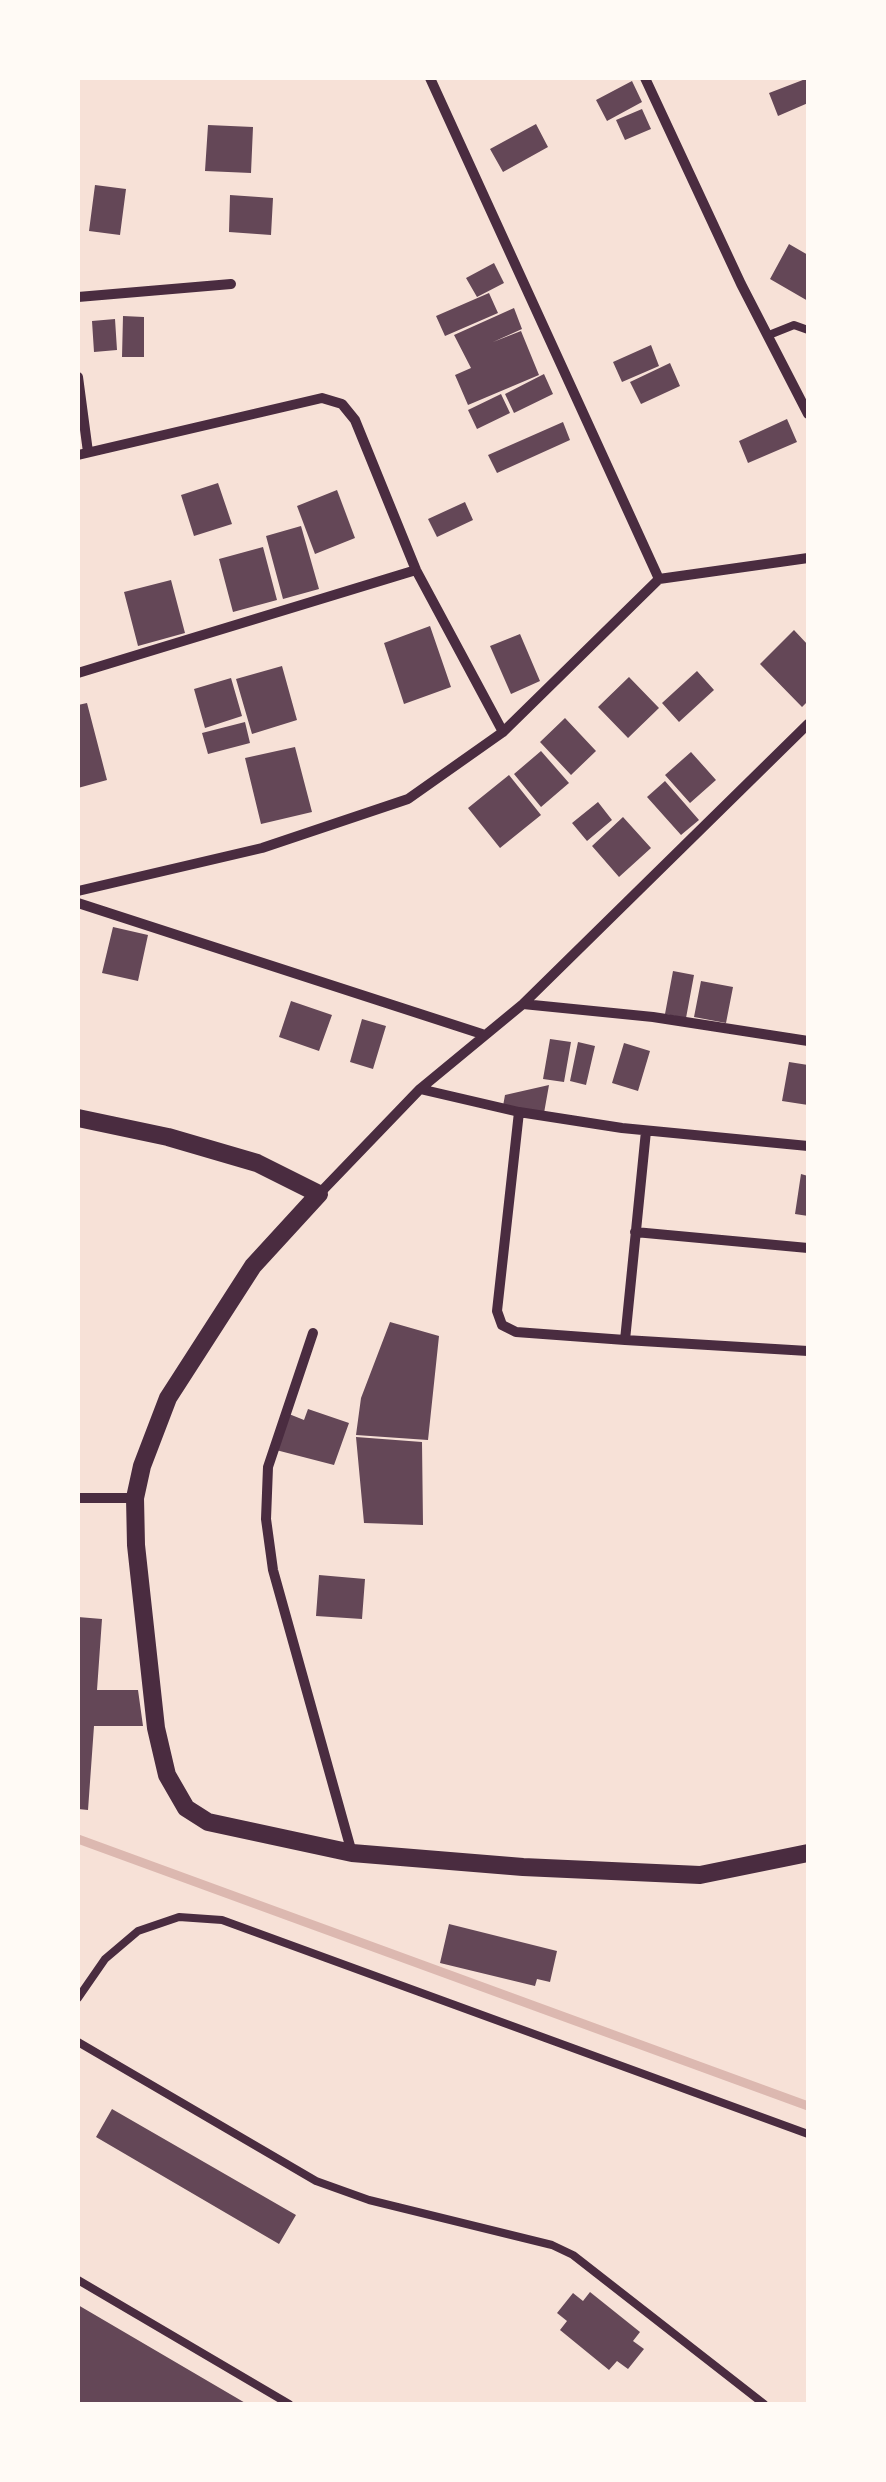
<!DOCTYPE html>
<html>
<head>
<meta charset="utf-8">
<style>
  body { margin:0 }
  #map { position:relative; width:886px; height:2482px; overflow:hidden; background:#f7e1d7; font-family:Cabin,sans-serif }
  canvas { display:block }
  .frame { position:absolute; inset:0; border:80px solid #fffaf5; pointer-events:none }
</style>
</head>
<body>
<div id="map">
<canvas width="886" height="2482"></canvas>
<div class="frame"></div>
</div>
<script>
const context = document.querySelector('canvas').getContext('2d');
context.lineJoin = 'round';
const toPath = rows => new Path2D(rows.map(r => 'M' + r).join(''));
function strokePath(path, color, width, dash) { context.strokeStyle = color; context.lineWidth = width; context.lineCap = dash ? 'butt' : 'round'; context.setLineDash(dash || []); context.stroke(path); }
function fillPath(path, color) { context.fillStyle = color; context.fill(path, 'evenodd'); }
const stream = toPath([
  [78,1839,808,2106]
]);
const building = toPath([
  [808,78,808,103,778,116,769,93],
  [632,81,642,102,607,121,596,100],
  [642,109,651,129,625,140,616,120],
  [536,124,548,147,503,172,490,149],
  [208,125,253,127,251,173,205,171],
  [95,185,126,189,120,235,89,231],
  [230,195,273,198,271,235,229,232],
  [789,244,808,255,808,301,770,279],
  [494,263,504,283,477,297,466,278],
  [489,293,498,313,445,336,436,316],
  [514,308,522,329,493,342,521,331,539,375,468,405,455,375,471,368,454,335],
  [123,316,144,317,144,357,122,357],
  [115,319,117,350,94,352,92,321],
  [651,345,659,366,622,382,613,362],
  [670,363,680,386,641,404,630,382],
  [544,374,553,394,514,413,505,394],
  [501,394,510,413,477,429,468,410],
  [787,419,797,442,748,463,739,441],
  [563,422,570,440,497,473,488,455],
  [218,483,232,524,194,536,181,495],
  [337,490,355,538,315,554,297,506],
  [465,502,473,520,437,537,428,519],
  [301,526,319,589,283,599,266,536],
  [263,547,277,600,233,612,219,559],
  [171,580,185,633,138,646,124,592],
  [430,626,451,687,404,704,384,643],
  [794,630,808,645,808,701,802,707,760,664],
  [520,634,540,681,511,694,490,646],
  [282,666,297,720,252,734,236,679],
  [697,671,714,690,679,722,662,703],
  [629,677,659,708,628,738,598,707],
  [231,678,242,716,205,728,194,689],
  [87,703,107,780,78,788,78,705],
  [565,718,596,751,571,775,540,742],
  [245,722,250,743,208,754,202,733],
  [295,747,312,812,261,824,245,758],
  [541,751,569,783,541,807,514,774],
  [691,752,716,780,690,803,665,775],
  [509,775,541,815,500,848,468,808],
  [665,781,699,820,681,835,647,797],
  [598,802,612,820,587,841,572,823],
  [623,817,651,848,619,877,592,846],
  [113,927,148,935,138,981,102,973],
  [673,971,694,975,686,1018,665,1014],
  [701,981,733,987,726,1023,694,1017],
  [291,1001,332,1015,319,1051,279,1037],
  [362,1019,386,1026,373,1069,350,1062],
  [550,1039,571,1042,564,1082,543,1079],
  [578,1042,595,1046,586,1085,570,1081],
  [624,1043,650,1051,638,1091,612,1083],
  [789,1062,808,1065,808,1105,782,1101],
  [549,1085,544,1113,503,1106,505,1095],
  [801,1174,808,1176,808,1216,795,1214],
  [390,1322,439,1336,428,1440,356,1435,361,1398],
  [308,1409,349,1423,334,1465,276,1450,289,1414,304,1420],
  [356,1437,422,1442,423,1525,364,1523],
  [319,1575,365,1579,362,1619,316,1616],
  [78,1617,102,1619,97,1690,138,1690,143,1726,94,1726,88,1810,78,1809],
  [449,1924,557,1951,550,1982,537,1979,535,1986,440,1963],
  [112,2109,296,2215,279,2244,96,2137],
  [590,2292,640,2332,633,2341,644,2349,628,2369,617,2361,609,2370,560,2330,567,2321,557,2313,573,2293,583,2301],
  [78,2305,247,2404,78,2404]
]);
const service = toPath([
  [769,335,794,325,808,330],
  [78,1998,105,1959,138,1931,179,1917,222,1920,808,2134],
  [78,2042,316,2181,369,2200,552,2245,573,2255,764,2404],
  [78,2280,289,2404]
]);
const minor = toPath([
  [430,78,659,579],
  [645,78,741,284,808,414],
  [78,297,231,284],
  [78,377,88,452],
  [78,455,322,398,342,404,355,420,416,570,503,732],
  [659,579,808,558],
  [78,673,416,570],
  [78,891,262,848,408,799,503,732,659,579],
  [78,903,482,1034],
  [523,1004,653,1017,808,1041],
  [420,1089,519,1112,622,1128,808,1146],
  [519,1112,497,1311,502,1325,516,1332,625,1340],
  [646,1131,625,1340,808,1351],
  [319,1194,420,1089,523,1004,808,724],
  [635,1232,808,1248],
  [313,1333,268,1467,266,1519,273,1570,352,1853],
  [78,1498,135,1498]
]);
const tertiary = toPath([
  [78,1118,168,1137,257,1163,319,1194,253,1266,168,1398,142,1466,135,1498,136,1545,156,1728,167,1775,186,1808,208,1822,352,1853,523,1867,700,1875,808,1853]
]);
strokePath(stream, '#dcb8b0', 9);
fillPath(building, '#644757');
strokePath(service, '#4a2c40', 8);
strokePath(minor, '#4a2c40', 10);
strokePath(tertiary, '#4a2c40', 18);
</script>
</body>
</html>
